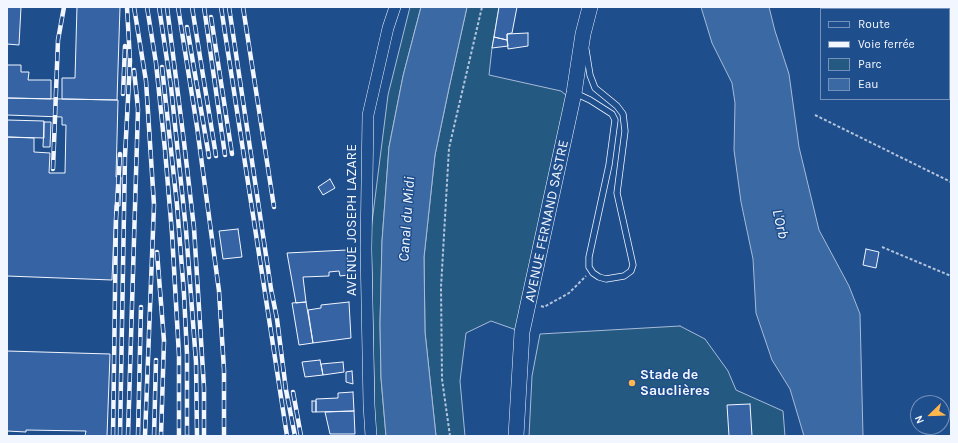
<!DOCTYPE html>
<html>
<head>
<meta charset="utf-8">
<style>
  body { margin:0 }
  #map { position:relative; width:958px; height:443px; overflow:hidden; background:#1f4e8c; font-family:Karla,sans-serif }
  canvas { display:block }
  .frame { position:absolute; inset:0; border:8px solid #f2f6ff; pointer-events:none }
  .legend { position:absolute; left:820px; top:8px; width:130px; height:92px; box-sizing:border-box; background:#1f4e8c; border:1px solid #7391ba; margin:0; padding:5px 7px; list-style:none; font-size:12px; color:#f2f6ff }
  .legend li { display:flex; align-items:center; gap:8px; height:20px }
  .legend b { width:20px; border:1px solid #7391ba }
  .north { position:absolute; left:910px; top:395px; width:40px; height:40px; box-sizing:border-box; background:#1f4e8c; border:1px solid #7391ba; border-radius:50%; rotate:247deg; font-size:11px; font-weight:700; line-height:16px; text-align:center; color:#f2f6ff }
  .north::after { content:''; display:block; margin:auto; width:14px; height:18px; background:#ffb74d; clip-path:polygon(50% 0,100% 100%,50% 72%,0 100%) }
</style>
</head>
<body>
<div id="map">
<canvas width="958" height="443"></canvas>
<div class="frame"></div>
<ul class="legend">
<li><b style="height:5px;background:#1f4e8c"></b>Route</li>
<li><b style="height:5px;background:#f2f6ff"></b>Voie ferrée</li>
<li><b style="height:11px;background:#245a82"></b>Parc</li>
<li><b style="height:11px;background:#3b69a3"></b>Eau</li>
</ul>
<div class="north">N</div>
</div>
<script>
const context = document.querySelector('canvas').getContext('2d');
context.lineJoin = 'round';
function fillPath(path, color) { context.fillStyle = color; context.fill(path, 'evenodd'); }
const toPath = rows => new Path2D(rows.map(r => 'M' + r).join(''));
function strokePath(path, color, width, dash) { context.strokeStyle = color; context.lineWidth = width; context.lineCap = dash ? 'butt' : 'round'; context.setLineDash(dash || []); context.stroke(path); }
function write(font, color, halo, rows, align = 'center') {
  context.font = font + ' Karla,sans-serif'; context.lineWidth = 3; context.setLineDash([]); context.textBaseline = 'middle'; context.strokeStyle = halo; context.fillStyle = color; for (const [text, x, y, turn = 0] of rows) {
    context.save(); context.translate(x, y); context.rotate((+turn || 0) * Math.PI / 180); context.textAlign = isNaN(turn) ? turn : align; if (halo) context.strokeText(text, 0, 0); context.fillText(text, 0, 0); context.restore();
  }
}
const green = toPath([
  [410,7,421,7,403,76,389,147,382,241,380,324,381,378,386,436,375,436,371,230,388,95,410,7],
  [467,7,499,7,492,48,489,75,561,91,573,101,522,332,491,321,466,333,460,381,465,436,436,436,425,332,424,257,435,155,449,88,467,7],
  [680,326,705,339,728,371,736,390,783,411,785,436,529,436,532,376,540,334,680,326]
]);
const water = toPath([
  [421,7,467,7,449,88,435,155,424,257,425,332,436,436,386,436,381,378,380,324,382,241,389,147,403,76,421,7],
  [701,7,769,7,775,31,789,74,799,147,819,230,849,286,860,314,863,436,804,436,790,389,772,360,756,313,753,259,741,202,734,150,735,103,732,83,712,43,701,7]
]);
const building = toPath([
  [7,7,21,7,19,45,7,44,7,7],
  [77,7,120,7,117,100,62,99,62,78,75,78,77,7],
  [499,7,517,7,512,33,507,34,507,40,494,37,499,7],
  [528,33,528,46,508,49,507,34,528,33],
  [494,37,507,40,508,46,492,48,494,37],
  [7,65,21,65,21,72,29,72,28,80,51,80,51,99,7,98,7,65],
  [7,98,118,100,116,177,121,177,120,206,115,205,112,280,7,276,7,137,34,138,34,152,50,153,49,173,65,173,66,125,62,125,62,117,7,115,7,98],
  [7,120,44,121,44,138,7,137,7,120],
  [44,122,51,122,50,147,43,147,44,122],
  [330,179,335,188,323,195,318,187,330,179],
  [238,229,242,257,223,259,219,231,238,229],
  [866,249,879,252,876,268,863,265,866,249],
  [347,250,348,275,340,276,339,271,329,272,329,276,303,277,306,302,296,303,287,253,347,250],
  [306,302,313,343,299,345,292,303,306,302],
  [349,302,351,338,313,343,308,310,321,308,321,305,349,302],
  [7,351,110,354,107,436,85,436,86,431,26,430,26,432,7,431,7,351],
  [320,360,323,375,305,377,302,362,320,360],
  [343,362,344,372,323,375,321,364,343,362],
  [352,371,353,384,346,382,346,372,352,371],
  [353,392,354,411,316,412,316,399,338,398,338,393,353,392],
  [312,401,316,401,316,412,312,412,312,401],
  [750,404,752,436,729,436,727,405,750,404],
  [354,411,355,434,330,434,325,412,354,411]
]);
const path = toPath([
  [815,115,951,182],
  [882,247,951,276],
  [541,306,544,307,569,293,586,276],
  [450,436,442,379,441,287,449,148,482,7]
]);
const lane = toPath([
  [575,93,590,100,612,114,615,120,609,165,589,257,589,267,593,273,599,277,606,279,624,276,631,271,633,265,617,193,625,131,623,114,617,106,595,88,590,75,586,50]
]);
const street = toPath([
  [371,436,369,405,366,249,368,115,388,28,395,7]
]);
const secondary = toPath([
  [516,436,522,332,574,93,583,34,590,7]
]);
const rail = toPath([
  [134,7,146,81,154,205,145,436],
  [147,7,156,63,165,150,172,233,179,356,179,436],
  [159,7,171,87,186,230,196,362,197,436],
  [167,7,184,142,194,228,204,388,204,436],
  [178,7,197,127,219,291,224,370,224,436],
  [192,7,216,156],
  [204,7,225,155],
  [221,7,287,436],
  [229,7,271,289,277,319,286,390,295,436],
  [243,7,274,207],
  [211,17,232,154],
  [187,27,209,157],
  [162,67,177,205,184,294,187,354,187,436],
  [123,94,125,46],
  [53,169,58,40,64,7],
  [157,252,164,341,161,436],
  [293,392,301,436],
  [113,436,116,220,120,154],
  [120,436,125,156,130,61,127,7],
  [128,436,138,109,134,70],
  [138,436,141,307],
  [154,436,156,360]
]);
const markers = [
  [632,383,4,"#ffb74d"]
];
const streetNames = [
  ["AVENUE JOSEPH LAZARE",352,220,-90],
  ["AVENUE FERNAND SASTRE",547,221,-78]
];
const poiNames = [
  ["Stade de",640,375],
  ["Sauclières",640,391]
];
const waterNames = [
  ["Canal du Midi",407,219,-86],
  ["L'Orb",780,224,77]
];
fillPath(green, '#245a82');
strokePath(green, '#a8bbd7', 1);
fillPath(water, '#3b69a3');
strokePath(water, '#a8bbd7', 1);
fillPath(building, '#3563a3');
strokePath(building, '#f2f6ff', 1);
strokePath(lane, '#f2f6ff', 7);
strokePath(street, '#f2f6ff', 12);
strokePath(secondary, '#f2f6ff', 16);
strokePath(path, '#b3c4dc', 2, [3, 2]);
strokePath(lane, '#1f4e8c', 5.5);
strokePath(street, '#1f4e8c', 11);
strokePath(secondary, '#1f4e8c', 15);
strokePath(rail, '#f2f6ff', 4.5);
strokePath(rail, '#1f4e8c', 3, [9]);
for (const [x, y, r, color] of markers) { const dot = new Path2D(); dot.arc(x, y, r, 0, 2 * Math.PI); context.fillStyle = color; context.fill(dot); strokePath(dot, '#1f4e8c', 1.5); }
write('14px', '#f2f6ff', '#1f4e8c', streetNames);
write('bold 14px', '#f2f6ff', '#1f4e8c', poiNames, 'left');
write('italic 15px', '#f2f6ff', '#1f4e8c', waterNames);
</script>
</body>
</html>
